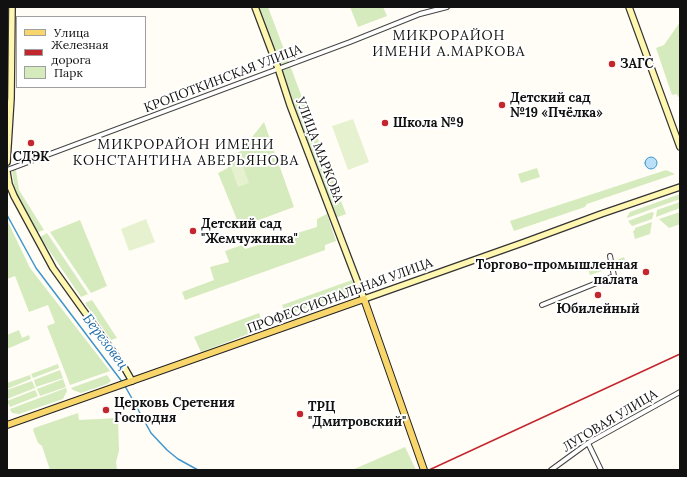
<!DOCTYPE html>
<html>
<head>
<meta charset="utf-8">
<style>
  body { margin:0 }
  #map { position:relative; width:687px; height:477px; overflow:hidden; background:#fffdf5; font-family:Lora,serif }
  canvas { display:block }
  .frame { position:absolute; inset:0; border:8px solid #111; pointer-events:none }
  .legend { position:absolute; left:16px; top:16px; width:130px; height:72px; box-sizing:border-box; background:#fff; border:1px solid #a0a0a0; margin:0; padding:5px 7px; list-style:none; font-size:12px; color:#111 }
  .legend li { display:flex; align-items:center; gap:8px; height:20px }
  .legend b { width:20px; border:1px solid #a0a0a0 }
</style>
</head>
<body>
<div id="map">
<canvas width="687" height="477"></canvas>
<div class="frame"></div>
<ul class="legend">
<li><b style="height:5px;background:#f9d66b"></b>Улица</li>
<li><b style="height:5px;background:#c4262e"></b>Железная дорога</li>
<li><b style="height:11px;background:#d5ebbd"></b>Парк</li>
</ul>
</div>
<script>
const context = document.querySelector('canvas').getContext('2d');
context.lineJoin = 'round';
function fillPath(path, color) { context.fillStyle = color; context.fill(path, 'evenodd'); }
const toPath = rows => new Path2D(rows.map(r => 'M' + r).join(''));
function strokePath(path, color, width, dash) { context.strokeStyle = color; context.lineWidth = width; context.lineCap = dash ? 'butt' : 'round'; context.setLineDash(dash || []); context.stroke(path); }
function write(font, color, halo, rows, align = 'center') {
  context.font = font + ' Lora,serif'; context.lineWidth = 4; context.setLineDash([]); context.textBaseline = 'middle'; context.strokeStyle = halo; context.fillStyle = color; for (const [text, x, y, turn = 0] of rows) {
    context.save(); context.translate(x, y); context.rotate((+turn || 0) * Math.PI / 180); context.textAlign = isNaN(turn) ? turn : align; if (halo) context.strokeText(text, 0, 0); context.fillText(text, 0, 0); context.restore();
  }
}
const green = toPath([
  [257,7,268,7,346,214,335,218],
  [350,7,383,7,387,16,358,27],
  [680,22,680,96,678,97,677,94,672,95,656,48,664,45],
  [264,122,294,207,240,227,218,173,228,168,225,158,241,151],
  [537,168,540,177,521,183,518,174],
  [12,170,16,170,19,190,44,230,38,232,15,193],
  [666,170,675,174,587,204,585,207,514,231,510,221],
  [680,194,680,199,627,218,627,217,630,212],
  [680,202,680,208,656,217,657,210],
  [652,212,654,213,652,219,632,226,628,221],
  [680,212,680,224,669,228,659,219],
  [327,214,336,241,325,245,325,250,185,300,182,292,214,280,210,267,229,262,225,251,242,245,245,249,317,227,317,219],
  [7,220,30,268,110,371,70,385,47,326,55,323,48,305,29,312,15,276,7,279],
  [80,220,107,286,91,293,50,232],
  [652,222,650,234,635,239,633,231,635,230,635,228],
  [47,233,88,294,81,297,40,237],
  [624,257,626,263,616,267,614,261,611,268,590,275,586,263,614,261],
  [352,280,356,291,286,315,282,305],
  [92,300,117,338,111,340,85,303],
  [259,313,264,328,201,352,194,337],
  [19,330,22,338,29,335,30,339,7,349,7,335],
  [58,364,59,368,33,378,31,374],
  [60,370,63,378,36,387,34,380],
  [30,375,31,379,7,389,7,383],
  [107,375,111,381,107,384,81,393,73,390,71,388],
  [63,379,66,387,40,396,37,389],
  [32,381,35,388,7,399,7,390],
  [66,388,67,391,63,399,19,414,12,413,10,409],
  [35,390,38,396,10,407,7,401],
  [78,413,79,420,118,418,119,451,116,462,117,470,50,470,42,446,38,443,33,430,34,428],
  [405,447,416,470,352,470]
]);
const pitch = toPath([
  [353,119,369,162,348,170,332,126],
  [242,164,249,183,238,187,231,167],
  [146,219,155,242,129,251,121,229]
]);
const water = toPath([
  '645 163a6 6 0 1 1 12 0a6 6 0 1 1-12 0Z'
]);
const stream = toPath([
  [7,215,36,268,123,383],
  [125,386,151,433,167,450,178,459,198,470]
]);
const street = toPath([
  [7,170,350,42,420,14,447,7],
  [542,305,614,276,610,256],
  [588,443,601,470],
  [551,470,588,443,680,392]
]);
const secondary = toPath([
  [255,7,278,68,290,105,364,299,525,242,601,214,680,187],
  [629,7,680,147],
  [7,162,11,98,12,7],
  [7,172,9,184,14,196,53,268,124,367,132,381]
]);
const primary = toPath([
  [7,425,364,299,424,470]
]);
const rail = toPath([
  [429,470,680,354]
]);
const markers = [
  [612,64,4,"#c4262e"],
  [502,105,4,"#c4262e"],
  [385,123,4,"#c4262e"],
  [31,143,4,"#c4262e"],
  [193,231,4,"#c4262e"],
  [646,272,4,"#c4262e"],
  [598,295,4,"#c4262e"],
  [106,410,4,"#c4262e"],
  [300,414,4,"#c4262e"]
];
const poiNames = [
  ["ЗАГС",620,64],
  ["Детский сад",510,98],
  ["№19 «Пчёлка»",510,113],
  ["Школа №9",393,123],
  ["СДЭК",31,157,"center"],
  ["Детский сад",201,224],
  ["\"Жемчужинка\"",201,239],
  ["Торгово-промышленная",638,265,"right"],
  ["палата",638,280,"right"],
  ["Юбилейный",598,309,"center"],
  ["Церковь Сретения",114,403],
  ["Господня",114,418],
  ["ТРЦ",308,407],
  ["\"Дмитровский\"",308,422]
];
const streetNames = [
  ["КРОПОТКИНСКАЯ УЛИЦА",223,79,-21],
  ["УЛИЦА МАРКОВА",319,150,69],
  ["ПРОФЕССИОНАЛЬНАЯ УЛИЦА",340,296,-20],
  ["ЛУГОВАЯ УЛИЦА",610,421,-31]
];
const neighbourhoodNames = [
  ["МИКРОРАЙОН",449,36],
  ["ИМЕНИ А.МАРКОВА",449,52],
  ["МИКРОРАЙОН ИМЕНИ",186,145],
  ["КОНСТАНТИНА АВЕРЬЯНОВА",186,161]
];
const waterNames = [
  ["Березовец",105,342,53]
];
fillPath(green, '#d5ebbd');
fillPath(pitch, '#e6f2cf');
fillPath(water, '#b9e0f7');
strokePath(water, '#3f96cf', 1);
strokePath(stream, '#3f96cf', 1.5);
strokePath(street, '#444', 6);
strokePath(secondary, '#333', 8);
strokePath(primary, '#222', 8);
strokePath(street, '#fff', 4);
strokePath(secondary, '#fff6b0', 5.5);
strokePath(primary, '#f9d66b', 6);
strokePath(rail, '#c4262e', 1.5);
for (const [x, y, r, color] of markers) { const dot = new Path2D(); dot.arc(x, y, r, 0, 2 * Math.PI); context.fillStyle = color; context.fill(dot); strokePath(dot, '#fff', 1.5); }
write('bold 13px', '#111', '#fff', poiNames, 'left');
write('13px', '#111', '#fff', streetNames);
context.letterSpacing = '1px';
write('14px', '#111', '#fff', neighbourhoodNames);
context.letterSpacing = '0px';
write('italic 14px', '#1768a6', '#fff', waterNames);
</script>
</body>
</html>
